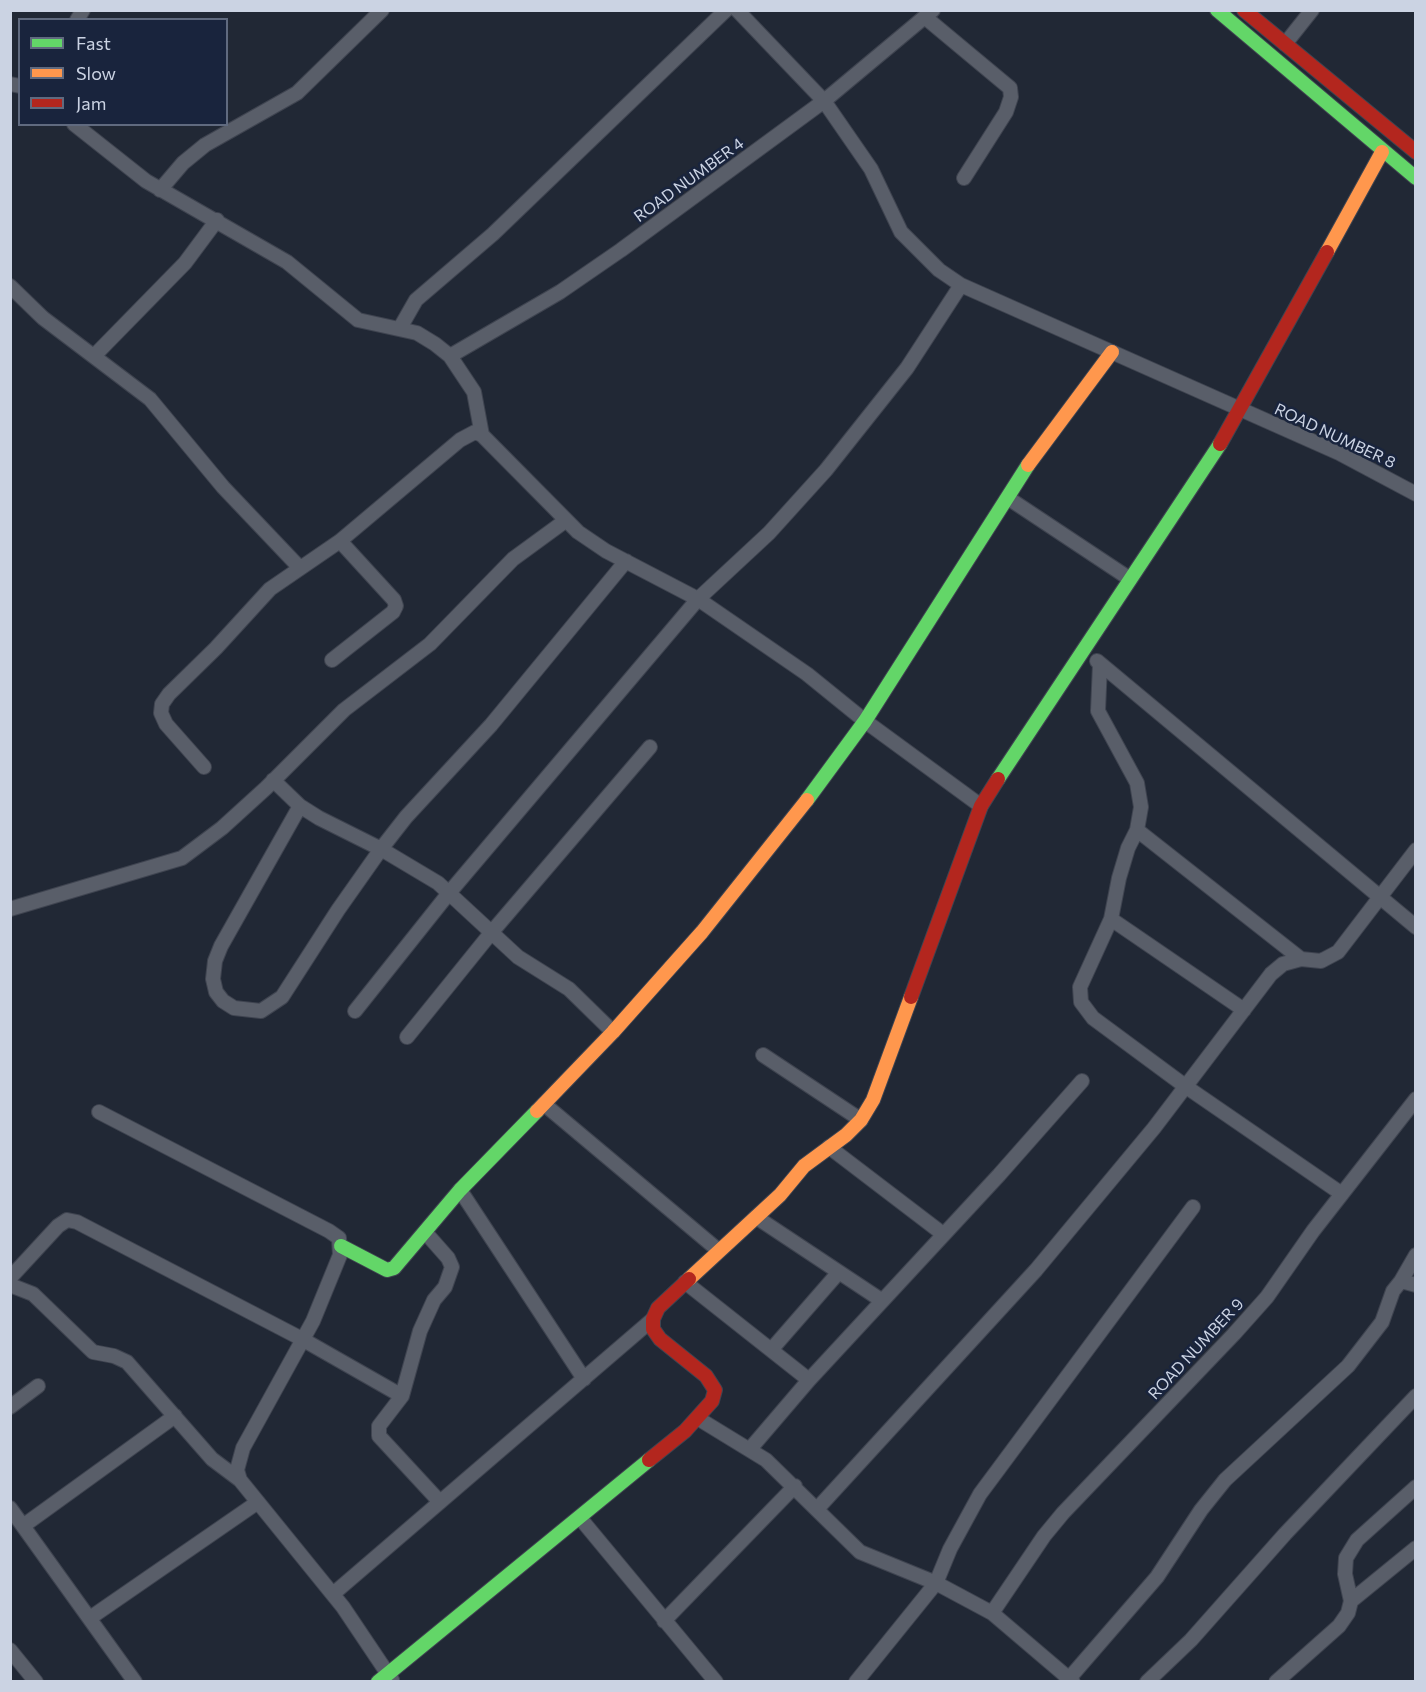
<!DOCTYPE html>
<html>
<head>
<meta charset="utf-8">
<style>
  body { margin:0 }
  #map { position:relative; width:1426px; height:1692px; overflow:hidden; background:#212835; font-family:Commissioner,sans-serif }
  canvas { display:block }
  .frame { position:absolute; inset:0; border:12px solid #cbd3e3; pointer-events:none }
  .legend { position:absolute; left:18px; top:18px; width:210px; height:108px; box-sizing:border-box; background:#19243d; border:2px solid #606a7f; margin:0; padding:8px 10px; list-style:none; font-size:18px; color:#cbd3e3 }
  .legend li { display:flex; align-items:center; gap:12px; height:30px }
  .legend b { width:30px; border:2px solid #606a7f }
</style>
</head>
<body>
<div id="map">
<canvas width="1426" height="1692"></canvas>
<div class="frame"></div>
<ul class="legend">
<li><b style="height:8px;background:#63d668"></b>Fast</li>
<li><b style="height:8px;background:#ff974d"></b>Slow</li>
<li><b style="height:8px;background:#b3261e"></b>Jam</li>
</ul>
</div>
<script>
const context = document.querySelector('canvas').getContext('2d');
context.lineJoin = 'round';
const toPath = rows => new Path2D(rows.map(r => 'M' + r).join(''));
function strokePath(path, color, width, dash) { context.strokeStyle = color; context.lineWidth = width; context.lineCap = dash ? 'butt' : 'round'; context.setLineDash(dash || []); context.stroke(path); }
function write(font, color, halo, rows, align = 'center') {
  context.font = font + ' Commissioner,sans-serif'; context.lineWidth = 5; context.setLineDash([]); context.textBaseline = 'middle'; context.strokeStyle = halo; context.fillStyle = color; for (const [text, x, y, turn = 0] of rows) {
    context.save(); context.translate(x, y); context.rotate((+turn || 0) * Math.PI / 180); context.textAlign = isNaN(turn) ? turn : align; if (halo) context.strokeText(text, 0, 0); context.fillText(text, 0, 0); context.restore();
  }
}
const street = toPath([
  [737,10,824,101,871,169,901,232,939,270,961,285,1339,453,1416,494],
  [926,18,1010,88,1011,97,1006,112,964,178],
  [77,20,83,10],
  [1285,44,1312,10],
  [10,84,20,86],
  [74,124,146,181,287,262,358,320,417,333,435,344,450,356,474,392,482,435],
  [160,190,183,163,205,145,297,93,382,10],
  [10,286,43,318,150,399,223,487,300,568],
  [400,328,416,300,493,234,726,10],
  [94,356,185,263,217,220],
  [450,356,560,292,621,250,824,101,933,10],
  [1008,498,1130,579],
  [332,660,393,612,396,606,394,600,340,541],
  [1097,661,1416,927],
  [1100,664,1098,711,1137,783,1141,807,1137,830,1128,848,1119,878,1111,919,1080,987,1081,1002,1093,1018,1185,1086,1342,1194],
  [204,767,166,724,161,713,162,704,169,694,216,648,270,589,340,541,460,440,475,432,482,435,578,532,606,551,698,599,807,674,865,721,981,806],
  [273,780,300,806,319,818,381,849,438,883,518,957,569,989,613,1032],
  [300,806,221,946,215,961,213,979,216,992,223,1001,234,1008,261,1011,282,997,338,910,381,849,406,817,491,725,626,561],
  [1137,830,1301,959],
  [10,909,182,858,222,828,266,788,344,710,430,644,513,559,565,521],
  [1111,919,1244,1010],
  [355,1011,449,893,698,599,769,533,826,470,907,368,961,285],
  [407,1037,491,933,650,747],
  [763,1055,861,1120],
  [544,1104,718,1250],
  [99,1112,329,1231,339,1238,340,1255,313,1321,243,1448,237,1470,240,1480,343,1607,392,1680],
  [829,1147,943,1234],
  [460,1190,584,1379],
  [756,1217,881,1300],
  [425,1232,448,1258,452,1267,445,1287,434,1300,420,1331,402,1396,379,1426,379,1436,440,1502],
  [10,1278,58,1226,67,1220,77,1222,302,1339,402,1396],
  [1401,1281,1416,1255],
  [685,1282,809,1380],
  [10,1285,33,1294,93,1352,114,1356,127,1362,212,1459,240,1480],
  [771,1350,839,1272],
  [10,1407,38,1386],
  [699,1419,766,1460,860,1552,936,1583,992,1613,1073,1682],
  [750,1449,809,1380,999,1175,1082,1081],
  [10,1508,135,1682],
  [817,1509,1036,1270,1154,1128,1271,974,1283,964,1301,959,1321,961,1338,952,1416,850],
  [580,1518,716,1682],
  [23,1526,175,1416],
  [333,1594,653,1319],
  [1351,1601,1416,1548],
  [992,1613,1044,1536,1063,1513,1234,1334,1267,1297,1313,1231,1416,1099],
  [90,1618,258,1502],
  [664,1621,795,1486],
  [10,1650,36,1682],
  [856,1682,936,1583,950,1549,980,1494,1193,1207],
  [1066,1682,1157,1577,1201,1510,1225,1480,1348,1366,1382,1322,1393,1291,1401,1281,1416,1285],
  [1147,1682,1191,1640,1285,1534,1416,1396],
  [1276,1682,1339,1626,1348,1613,1351,1601,1345,1574,1346,1558,1357,1540,1416,1487]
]);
const fast = toPath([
  [1217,10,1416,178],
  [998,779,1220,444],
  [807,800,865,721,1028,465],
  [341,1246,387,1270,394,1268,460,1190,537,1111],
  [378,1682,649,1460]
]);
const slow = toPath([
  [1327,252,1382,152],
  [1028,465,1112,352],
  [537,1111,613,1032,702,932,807,800],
  [689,1279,780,1195,804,1166,846,1135,861,1120,873,1100,911,997]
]);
const jam = toPath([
  [1244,10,1416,152],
  [1220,444,1327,252],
  [911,997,981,806,998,779],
  [649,1460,685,1431,712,1401,715,1390,706,1376,660,1339,653,1329,653,1319,658,1308,689,1279]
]);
const streetNames = [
  ["ROAD NUMBER 4",689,180,-36],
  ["ROAD NUMBER 8",1335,436,25],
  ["ROAD NUMBER 9",1196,1349,-47]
];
strokePath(street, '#3f4450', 16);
strokePath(fast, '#3f4450', 16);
strokePath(slow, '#3f4450', 16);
strokePath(jam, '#3f4450', 16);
strokePath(street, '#595e69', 14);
strokePath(fast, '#63d668', 14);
strokePath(slow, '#ff974d', 14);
strokePath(jam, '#b3261e', 14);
write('16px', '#cbd3e3', '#19243d', streetNames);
</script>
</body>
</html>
